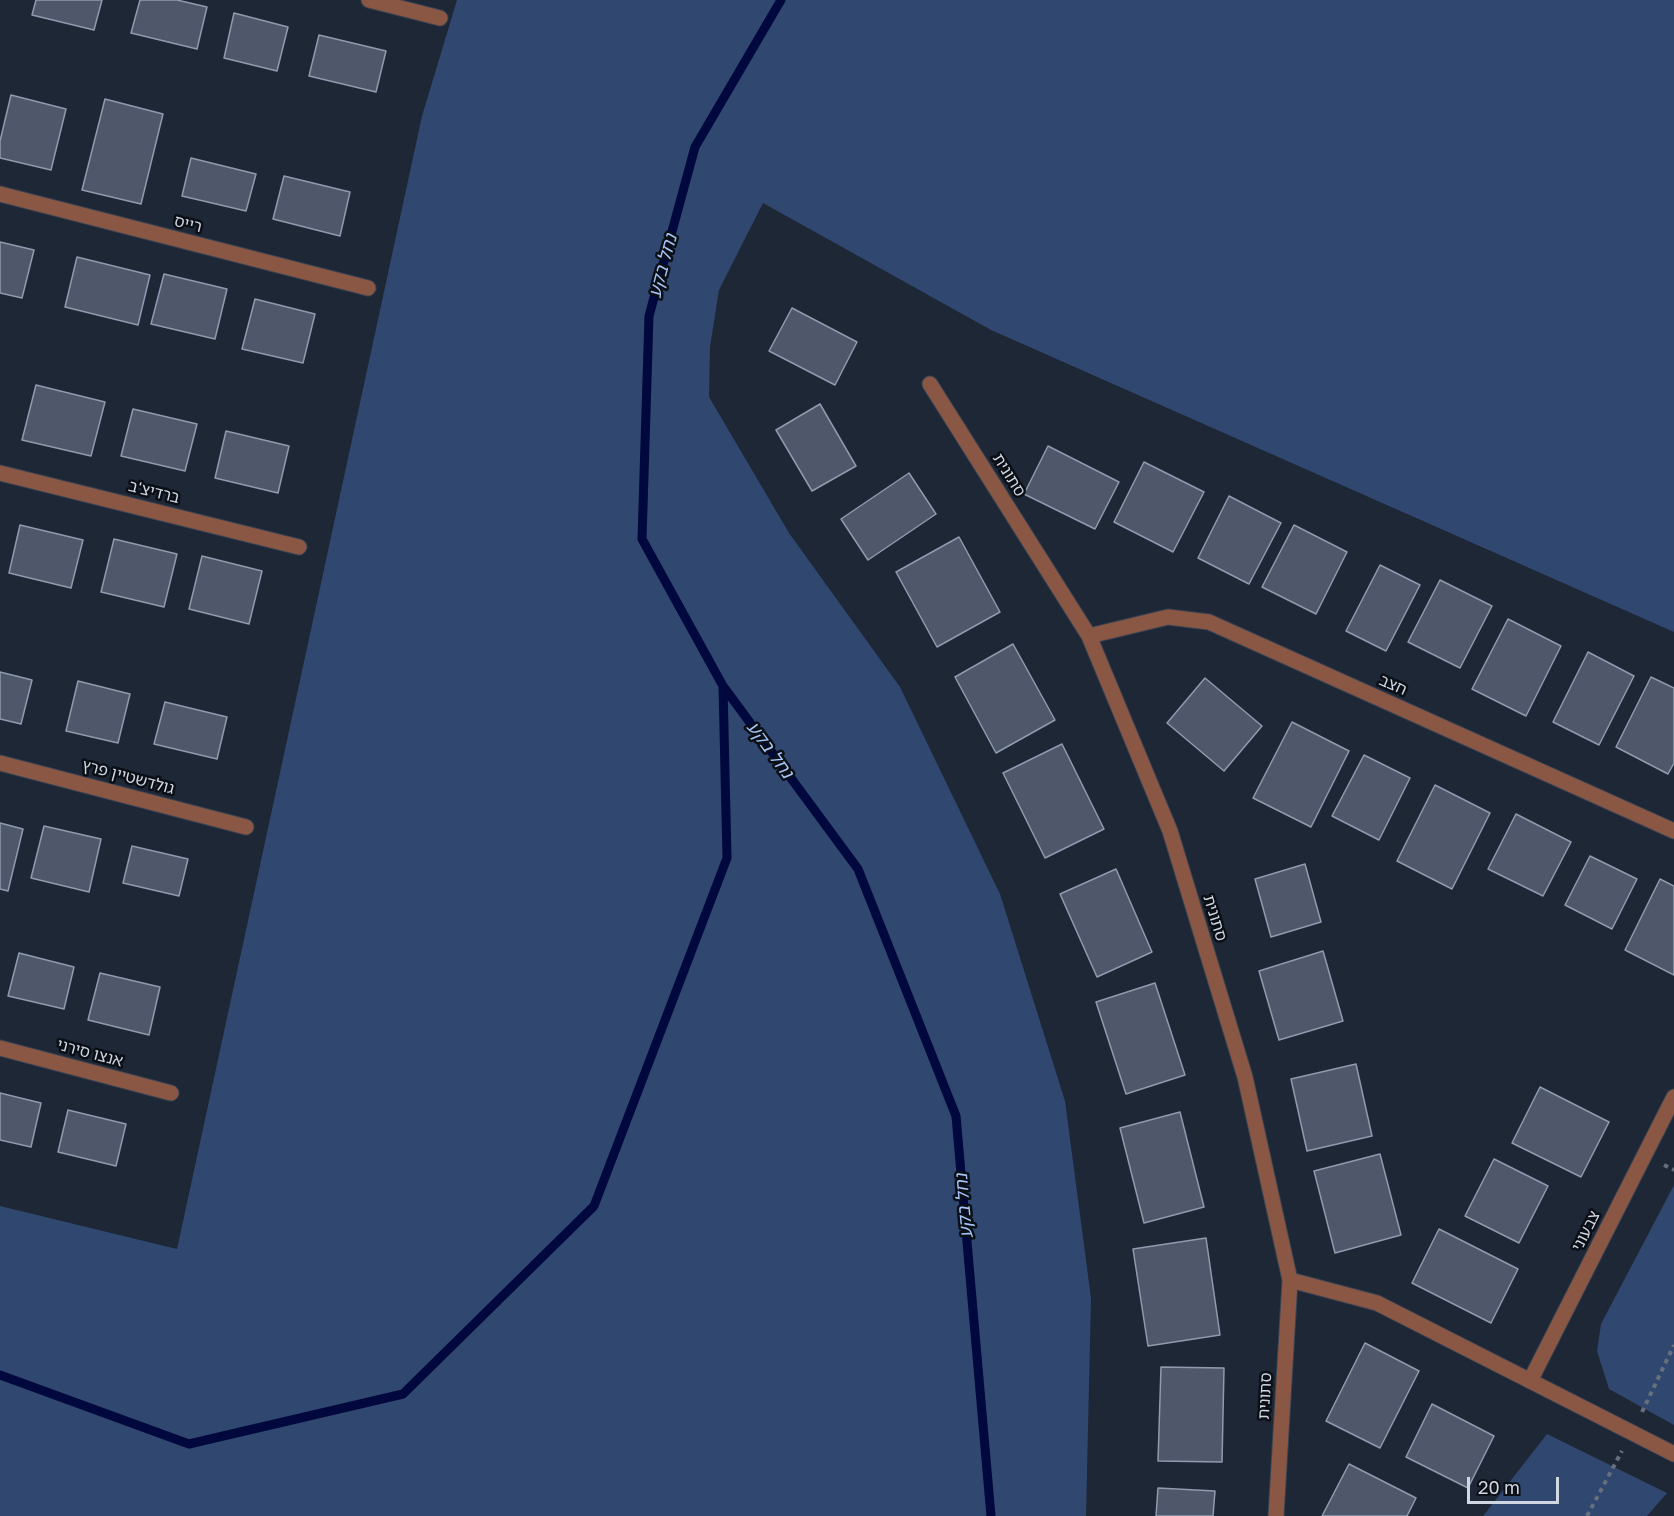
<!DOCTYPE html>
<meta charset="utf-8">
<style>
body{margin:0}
#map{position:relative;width:1674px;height:1516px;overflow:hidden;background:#1d2736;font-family:"Golos Text",sans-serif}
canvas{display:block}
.scale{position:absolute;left:1467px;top:1477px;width:92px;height:27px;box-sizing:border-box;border:3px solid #d1d7e2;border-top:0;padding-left:8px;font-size:18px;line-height:21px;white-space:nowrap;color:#d1d7e2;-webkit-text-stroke:4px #0b0f16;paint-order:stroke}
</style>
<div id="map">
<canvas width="1674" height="1516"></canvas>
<div class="scale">20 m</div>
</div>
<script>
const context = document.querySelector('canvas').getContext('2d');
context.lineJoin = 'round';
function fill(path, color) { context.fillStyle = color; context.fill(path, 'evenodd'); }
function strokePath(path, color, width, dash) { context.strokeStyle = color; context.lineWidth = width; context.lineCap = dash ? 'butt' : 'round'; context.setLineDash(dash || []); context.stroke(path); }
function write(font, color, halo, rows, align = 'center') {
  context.font = font + ' "Golos Text","Noto Sans Hebrew",sans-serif'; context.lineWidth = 5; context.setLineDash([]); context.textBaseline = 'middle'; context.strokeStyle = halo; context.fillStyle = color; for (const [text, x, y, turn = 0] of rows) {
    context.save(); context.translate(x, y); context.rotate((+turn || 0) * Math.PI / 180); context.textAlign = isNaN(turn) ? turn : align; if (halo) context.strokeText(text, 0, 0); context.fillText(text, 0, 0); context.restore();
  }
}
const green = new Path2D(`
 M457 0H1674V632L991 330 763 203 719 290 710 347 709 397 789 533 900 687 1000 894 1065 1101 1091 1298 1086 1516H0V1206L177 1249 422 116Z
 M1674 1185V1425L1609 1389 1597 1351 1601 1324Z
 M1547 1434 1667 1493 1647 1516H1483Z`);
const stream = new Path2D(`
 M781 0 695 147 649 316 642 539 723 686 858 869 956 1116 991 1516
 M0 1375 189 1444 403 1394 594 1206 727 858 723 686`);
const building = new Path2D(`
 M36 0H102L94 30 32 15Z
 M140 0H177L207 7 197 49 131 33Z
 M234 13 288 27 277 71 224 58Z
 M319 35 386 51 376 92 309 76Z
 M11 95 66 109 51 170 0 158V141Z
 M105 99 163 114 141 204 82 190Z
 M191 158 256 174 246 211 182 196Z
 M284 176 350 192 340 236 273 219Z
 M0 242 34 250 22 298 0 293Z
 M77 257 150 275 138 325 65 307Z
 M164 274 227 289 215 339 151 324Z
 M255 299 315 314 303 363 242 349Z
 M792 308 857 342 835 385 769 351Z
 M36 385 105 402 91 456 22 440Z
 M820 404 856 466 812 491 776 430Z
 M133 409 197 424 185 471 121 456Z
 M226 431 289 446 278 493 215 478Z
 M1048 446 1119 482 1095 529 1024 494Z
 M1144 462 1204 492 1173 552 1114 522Z
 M909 473 936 514 868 560 841 519Z
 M1229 496 1281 523 1249 584 1198 558Z
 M20 525 83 540 71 588 9 573Z
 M1294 525 1347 552 1316 614 1262 587Z
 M959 537 1000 612 937 647 896 572Z
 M114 539 177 554 164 607 101 592Z
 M202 556 262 571 249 624 189 609Z
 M1380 565 1420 585 1386 651 1346 631Z
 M1440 580 1492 606 1460 668 1408 642Z
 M1508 619 1561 646 1526 716 1472 689Z
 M1013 644 1055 720 996 753 955 677Z
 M1588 652 1634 676 1599 745 1553 722Z
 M0 672 32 680 21 724 0 719Z
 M1651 677 1674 688V763L1668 774 1616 747Z
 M1205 678 1262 726 1224 771 1167 723Z
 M78 681 130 694 118 743 66 731Z
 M165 702 227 717 217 759 154 744Z
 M1292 722 1349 751 1311 827 1253 798Z
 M1062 744 1104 829 1045 858 1003 773Z
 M1364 755 1410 778 1379 840 1332 816Z
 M1435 785 1490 813 1452 889 1397 861Z
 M1516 814 1571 842 1543 896 1488 869Z
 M0 823 23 829 8 891 0 889Z
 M44 826 101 839 89 892 31 878Z
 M132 846 188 859 179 896 123 883Z
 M1590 856 1637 879 1612 929 1565 905Z
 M1305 864 1321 922 1271 937 1255 879Z
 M1116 869 1152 952 1097 977 1060 894Z
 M1660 879 1674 886V975L1625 950Z
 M1323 951 1343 1021 1279 1040 1259 971Z
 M19 953 74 967 64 1009 8 996Z
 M100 973 160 987 149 1035 88 1020Z
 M1155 983 1185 1075 1126 1094 1096 1002Z
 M1356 1064 1372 1136 1307 1151 1291 1079Z
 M1540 1087 1609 1122 1581 1177 1512 1143Z
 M0 1093 41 1103 31 1147 0 1140Z
 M68 1110 126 1124 116 1166 58 1152Z
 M1180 1112 1204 1207 1144 1223 1120 1128Z
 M1380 1154 1401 1235 1335 1253 1314 1171Z
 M1494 1159 1548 1186 1519 1243 1465 1216Z
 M1439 1229 1518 1269 1491 1323 1412 1283Z
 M1206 1238 1220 1335 1148 1346 1133 1249Z
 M1365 1343 1419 1371 1380 1448 1326 1421Z
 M1161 1367 1224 1368 1222 1462 1158 1461Z
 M1432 1404 1494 1436 1468 1488 1406 1457Z
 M1349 1464 1416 1498 1407 1516H1322Z
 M1158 1488 1215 1491 1213 1516H1156Z`);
const path = new Path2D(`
 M1664 1165 1674 1170
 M1642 1412 1674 1345
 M1587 1516 1622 1451`);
const minor = new Path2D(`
 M369 0 440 18
 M0 194 368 288
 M930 384 1089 636 1170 831 1245 1077 1290 1280 1276 1516
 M0 473 299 547
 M1089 636 1168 617 1209 622 1674 831
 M0 763 246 827
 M0 1048 171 1093
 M1290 1280 1377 1303 1674 1454
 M1530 1381 1674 1097`);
const streetNames = [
 ["רייס",188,224,14],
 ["סתונית",1009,475,58],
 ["ברדיצ'ב",154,492,14],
 ["חצב",1393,685,24],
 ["גולדשטיין פרץ",128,777,15],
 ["סתונית",1215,918,73],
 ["אנצו סירני",90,1053,15],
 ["צבעוני",1586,1231,-63],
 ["סתונית",1265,1396,-87]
];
const waterNames = [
 ["נחל בקע",663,266,-75],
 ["נחל בקע",770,750,54],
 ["נחל בקע",964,1206,-95]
];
fill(green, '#30476f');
strokePath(stream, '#00083d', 9);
fill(building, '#4e586a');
strokePath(building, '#8f9bae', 1.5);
strokePath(minor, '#3a4352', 17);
strokePath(path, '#676f7d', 4, [4.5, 4.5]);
strokePath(minor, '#8a5745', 15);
write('16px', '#d1d7e2', '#0b0f16', streetNames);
write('italic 18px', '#a7c5f8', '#0b0f16', waterNames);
</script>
